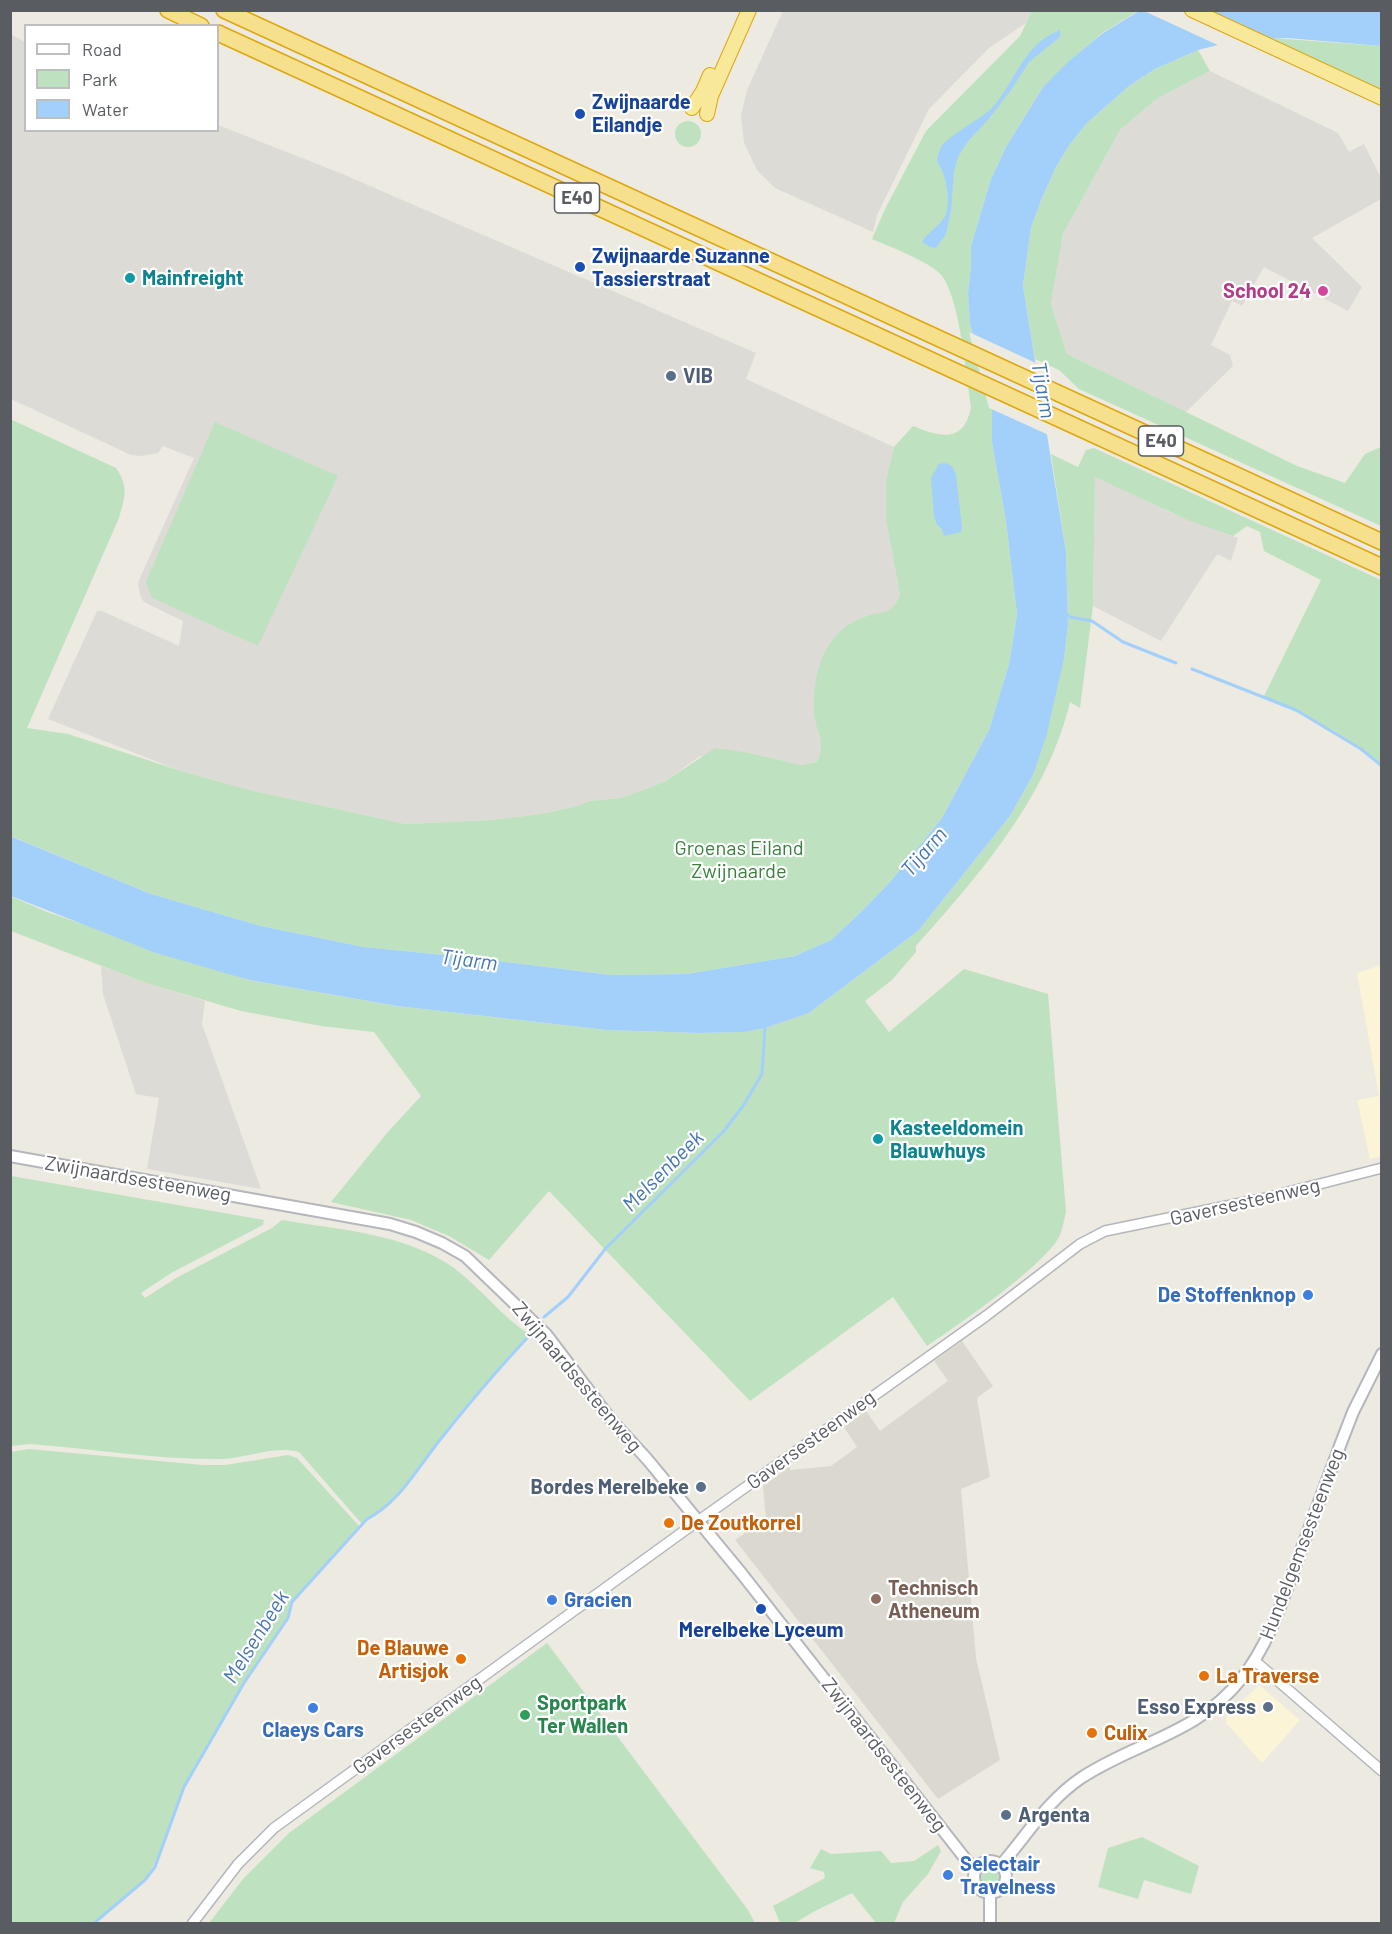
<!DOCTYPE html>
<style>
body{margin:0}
#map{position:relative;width:1392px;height:1934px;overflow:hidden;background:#eceae1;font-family:Barlow,sans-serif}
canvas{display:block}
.frame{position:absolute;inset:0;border:12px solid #595c61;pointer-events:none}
.legend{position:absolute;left:24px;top:24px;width:195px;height:108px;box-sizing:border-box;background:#fff;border:2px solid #bdbec0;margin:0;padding:8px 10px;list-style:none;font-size:18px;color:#595c61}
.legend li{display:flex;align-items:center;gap:12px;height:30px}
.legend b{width:30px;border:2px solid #bdbec0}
</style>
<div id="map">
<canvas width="1392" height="1934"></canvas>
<div class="frame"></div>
<ul class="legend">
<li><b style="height:8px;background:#fff"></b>Road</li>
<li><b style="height:16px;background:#bee2c0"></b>Park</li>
<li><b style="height:16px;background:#a3d0fa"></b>Water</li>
</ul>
</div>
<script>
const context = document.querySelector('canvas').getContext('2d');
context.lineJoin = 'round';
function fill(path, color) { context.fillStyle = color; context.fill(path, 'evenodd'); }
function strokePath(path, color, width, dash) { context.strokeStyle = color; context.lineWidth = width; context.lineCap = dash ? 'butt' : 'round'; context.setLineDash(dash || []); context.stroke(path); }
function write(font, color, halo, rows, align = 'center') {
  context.font = font + ' Barlow,sans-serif'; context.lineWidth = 4.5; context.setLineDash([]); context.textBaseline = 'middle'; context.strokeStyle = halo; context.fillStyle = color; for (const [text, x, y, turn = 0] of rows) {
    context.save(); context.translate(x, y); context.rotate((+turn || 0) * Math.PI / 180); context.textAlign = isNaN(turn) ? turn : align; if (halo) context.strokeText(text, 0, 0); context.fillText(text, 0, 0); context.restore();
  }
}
const commercial = new Path2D(`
 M1381 965V1156L1370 1159 1357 1100 1379 1096 1357 973Z
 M1259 1685 1300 1720 1262 1763 1226 1723V1717Z`);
const industrial = new Path2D(`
 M783 11V10L1032 11 1026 23 989 48 929 109 877 215 873 232 775 188 757 170 744 143 741 116 747 90Z
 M10 34 25 42 26 130H218V125L340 173 756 353 746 379 894 447 886 480V520L900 595 896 607 888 612 865 616 814 714 823 750 817 762 801 765 750 753 700 756 664 782 621 798 589 801 578 806 541 814 492 820 406 824 254 791 181 771 48 719 97 611H102L179 646 183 621 144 602 141 598 138 586 139 580 194 458 163 446 158 453 142 456 131 455 11 399Z
 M1210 71 1338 133 1349 152 1364 144 1381 178V199L1312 238 1362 287 1348 311 1264 267 1242 306 1232 301 1211 345 1230 355 1233 366 1186 412 1067 354 1051 304 1063 234 1120 130 1158 98Z
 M1095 476 1172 513 1238 538 1231 561 1217 554 1161 641 1093 606Z
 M101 966 146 983 205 1001 202 1024 261 1189 147 1169 159 1098 136 1094 103 994Z`);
const education = new Path2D(`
 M962 1341 993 1386 977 1398 990 1477 961 1489 976 1658 1000 1760 938 1799 735 1540 766 1519 763 1486 789 1467 791 1470 831 1466 857 1447 844 1427 866 1411 880 1431 948 1381 934 1361Z`);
const green = new Path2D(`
 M1134 10 1136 12 1102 33 1043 87 1006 147 991 179 971 246V267L968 293 970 324 992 405V442L1006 520 1017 614 1009 664 989 730 942 818 890 882 862 911 831 940 795 956 687 974 611 975 474 958 364 947 261 926 151 894 11 836 10 419 116 468C129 487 125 497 119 518L27 728 68 734 181 771 254 791 406 824 492 820 541 814 578 806 589 801 621 798 664 782 715 748 750 753 801 765 817 762C827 741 816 734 814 713 813 692 816 668 826 650 835 634 847 623 864 617 882 609 891 618 900 595L886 520V480L894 447 913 426C940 437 964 444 971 407 966 375 960 300 942 276 933 263 888 246 872 239L885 209 926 131 1020 36 1032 11Z
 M1272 38 1381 46V92L1323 65Z
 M1198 50 1210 71 1158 98 1120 130 1063 234 1051 304 1067 354 1297 466 1345 483 1365 454 1381 447V526L1079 389 1059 370 1035 359 1023 286 1031 228 1042 198 1056 167 1070 144 1087 123 1129 86 1155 69Z
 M675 134a13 13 0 1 1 26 0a13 13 0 1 1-26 0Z
 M215 422 338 476 258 646 152 598 146 582Z
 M1094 448 1381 580V766C1346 737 1306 714 1263 698L1321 580 1264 551 1260 532 1247 526 1233 536 1190 521 1095 477 1093 606 1080 708 1070 702C1047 798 980 874 916 946V952L892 980 865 1001 889 1032 964 969 1048 994 1066 1212C1064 1219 1063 1228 1060 1235 1046 1265 958 1325 927 1346L893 1297 750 1401 549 1191 489 1260 449 1236 411 1220 331 1202 387 1133 421 1096 374 1032 321 1026 241 1011 146 983 11 931 10 896 47 912 248 980 397 1006 607 1030 699 1033 745 1032 765 1028 809 1013 918 931 1010 816 1033 775 1064 659 1068 625 1066 552 1051 454 1078 467 1086 450Z
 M11 1176 264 1220 263 1225 171 1273 141 1293 145 1298 176 1278 272 1228 282 1220C339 1230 405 1233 454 1268 481 1288 502 1317 530 1335L475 1397 411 1478 382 1511 367 1519 362 1524 299 1452C274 1445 248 1458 222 1459 159 1460 93 1449 30 1444L11 1446Z
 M29 1449 203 1465H225L288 1455 297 1458 360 1527 292 1602 288 1618 244 1683 184 1787 161 1853 145 1880 93 1923H11L10 1452Z
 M547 1643 748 1910 755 1923H209L243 1879 289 1833Z
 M1142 1837 1199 1866 1191 1894 1144 1880 1138 1899 1098 1887 1108 1848Z
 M938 1845 941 1851 928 1874 903 1902 894 1923H876L852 1893 813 1912 795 1923H780L773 1906 825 1878 824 1872 810 1868 821 1849 831 1854 881 1851 891 1863 914 1861Z
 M981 1877a9 9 0 1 1 18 0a9 9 0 1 1-18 0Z`);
const water = new Path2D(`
 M1139 11H1381V46L1287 38 1259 39 1218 45 1198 50 1155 69 1129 86 1087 123 1070 144 1056 167 1042 198 1031 228 1023 286 1066 552 1068 625 1064 659 1046 737 1033 775 1010 816 918 931 809 1013 765 1028 745 1032 699 1033 607 1030 397 1006 249 980 156 953 11 896 10 836 151 894 261 926 364 947 474 958 611 975 687 974 795 956 831 940 862 911 890 882 942 818 989 730 1009 664 1017 614 1006 521 992 442V405L970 324 968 293 971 267V246L991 179 1006 147 1043 87 1068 62 1103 33Z
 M1060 30V37L1029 62 1011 90 988 120 968 141 958 157 954 172 951 211 946 234 936 248 930 247 922 242C928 231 941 226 946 214 950 201 947 185 943 173 942 169 938 164 937 160 937 157 940 150 941 147 945 138 982 118 992 108 1017 80 1022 45 1060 30Z
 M945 463 952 466 956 475 962 527 961 532 944 536 942 529 937 525 934 516 931 478 939 464Z`);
const pier = new Path2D(`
 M1144 11H1210L1275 41 1222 47Z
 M969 332 1038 364 1051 436 989 408Z`);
const stream = new Path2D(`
 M1067 614 1070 617 1092 621 1123 642 1176 663
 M1192 669 1296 710 1361 749 1382 766
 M544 1317 568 1297 606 1248 723 1132 743 1106 762 1074 765 1028
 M93 1924 145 1880 155 1867 184 1787 244 1683 288 1618 292 1602 367 1519C397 1504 416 1471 436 1445 466 1407 497 1370 530 1335`);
const tertiary = new Path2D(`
 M1255 1661 1382 1771
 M192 1924 238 1864 274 1828 684 1531 986 1316 1080 1244 1105 1231 1261 1199 1382 1168`);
const secondary = new Path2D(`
 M10 1156 390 1224 416 1232 442 1243 465 1256 546 1334 612 1421 647 1459 742 1574 967 1861 976 1869
 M974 1877a16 16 0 1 1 32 0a16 16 0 1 1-32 0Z
 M1001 1865C1028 1834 1046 1802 1081 1778 1137 1741 1197 1735 1242 1678 1268 1645 1281 1605 1295 1567 1310 1525 1326 1484 1341 1443L1353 1412 1382 1354
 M990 1924V1894`);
const trunk = new Path2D(`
 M1192 10 1382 98
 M692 108 703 91 710 75
 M707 114 711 96 749 10`);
const motorway = new Path2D(`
 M168 10 201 26
 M224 10 1382 542
 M218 33 1382 567`);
const markers = [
 [580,114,6,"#1a4fb4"],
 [580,267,6,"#1a4fb4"],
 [130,278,6,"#0f9aa8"],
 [1323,291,6,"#d1479c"],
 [671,376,6,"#5c6f8a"],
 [878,1139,6,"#0f9aa8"],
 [1308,1295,6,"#3f7fe0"],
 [701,1487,6,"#5c6f8a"],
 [669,1523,6,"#e8710a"],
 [876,1599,6,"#8d6e63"],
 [552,1600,6,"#3f7fe0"],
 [761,1609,6,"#1a4fb4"],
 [461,1659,6,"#e8710a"],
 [1204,1676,6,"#e8710a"],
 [1268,1707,6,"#5c6f8a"],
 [313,1708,6,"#3f7fe0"],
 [525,1715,6,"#2e9e5b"],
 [1092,1733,6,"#e8710a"],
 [1006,1815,6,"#5c6f8a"],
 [948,1875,6,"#3f7fe0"]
];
const shields = [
 [577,198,45],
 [1161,441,45]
];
const shieldNames = [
 ["E40",577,198],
 ["E40",1161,441]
];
const transitNames = [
 ["Zwijnaarde",592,102],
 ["Eilandje",592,125],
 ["Zwijnaarde Suzanne",592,256],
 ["Tassierstraat",592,279],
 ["Merelbeke Lyceum",761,1630,"center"]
];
const cultureNames = [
 ["Mainfreight",142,278],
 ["Kasteeldomein",890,1128],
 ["Blauwhuys",890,1151]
];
const hotelNames = [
 ["School 24",1311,291]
];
const serviceNames = [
 ["VIB",683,376],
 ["Bordes Merelbeke",689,1487,"right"],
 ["Esso Express",1256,1707,"right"],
 ["Argenta",1018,1815]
];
const parkNames = [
 ["Groenas Eiland",739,848],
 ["Zwijnaarde",739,871]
];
const streetNames = [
 ["Zwijnaardsesteenweg",138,1179,10],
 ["Gaversesteenweg",1245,1202,-13],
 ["Zwijnaardsesteenweg",577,1377,50],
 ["Gaversesteenweg",811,1440,-36],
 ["Hundelgemsesteenweg",1302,1544,-69],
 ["Gaversesteenweg",417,1725,-36],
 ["Zwijnaardsesteenweg",884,1755,52]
];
const shopNames = [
 ["De Stoffenknop",1296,1295,"right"],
 ["Gracien",564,1600],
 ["Claeys Cars",313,1730,"center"],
 ["Selectair",960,1864],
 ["Travelness",960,1887]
];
const foodNames = [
 ["De Zoutkorrel",681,1523],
 ["De Blauwe",449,1648,"right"],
 ["Artisjok",449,1671,"right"],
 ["La Traverse",1216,1676],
 ["Culix",1104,1733]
];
const educationNames = [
 ["Technisch",888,1588],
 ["Atheneum",888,1611]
];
const leisureNames = [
 ["Sportpark",537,1703],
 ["Ter Wallen",537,1726]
];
const waterNames = [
 ["Tijarm",1043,390,80],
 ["Tijarm",924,852,-49],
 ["Tijarm",469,960,7],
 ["Melsenbeek",663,1171,-45],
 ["Melsenbeek",256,1637,-58]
];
fill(commercial, '#fbf4d6');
fill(industrial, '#dddbd5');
fill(education, '#dbd9cf');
fill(green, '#bee2c0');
fill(water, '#a3d0fa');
fill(pier, '#eceae1');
strokePath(stream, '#a3d0fa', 3);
strokePath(tertiary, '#b3b6bb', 12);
strokePath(secondary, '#b5b7bd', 14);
strokePath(trunk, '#dfa60d', 16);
strokePath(motorway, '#dfa60d', 18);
strokePath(tertiary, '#fff', 9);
strokePath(secondary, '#fff', 10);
strokePath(trunk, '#f8e89a', 14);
strokePath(motorway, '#f6e08d', 15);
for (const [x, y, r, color] of markers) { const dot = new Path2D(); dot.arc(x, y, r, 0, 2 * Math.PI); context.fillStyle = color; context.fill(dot); strokePath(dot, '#fff', 2); }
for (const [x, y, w] of shields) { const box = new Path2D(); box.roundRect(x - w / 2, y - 15, w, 30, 4.5); context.fillStyle = '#fff'; context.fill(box); strokePath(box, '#595c61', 1.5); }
write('bold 18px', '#595c61', null, shieldNames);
write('bold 20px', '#164399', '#fff', transitNames, 'left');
write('bold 20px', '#0d838f', '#fff', cultureNames, 'left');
write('bold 20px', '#b23c85', '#fff', hotelNames, 'right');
write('bold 20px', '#4e5e75', '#fff', serviceNames, 'left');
write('20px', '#39803f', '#fff', parkNames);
write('20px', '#595c61', '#fff', streetNames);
write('bold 20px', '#366cbe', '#fff', shopNames, 'left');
write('bold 20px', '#c56008', '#fff', foodNames, 'left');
write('bold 20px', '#785e54', '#fff', educationNames, 'left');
write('bold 20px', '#27864d', '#fff', leisureNames, 'left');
write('italic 21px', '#4576b2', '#fff', waterNames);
</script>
